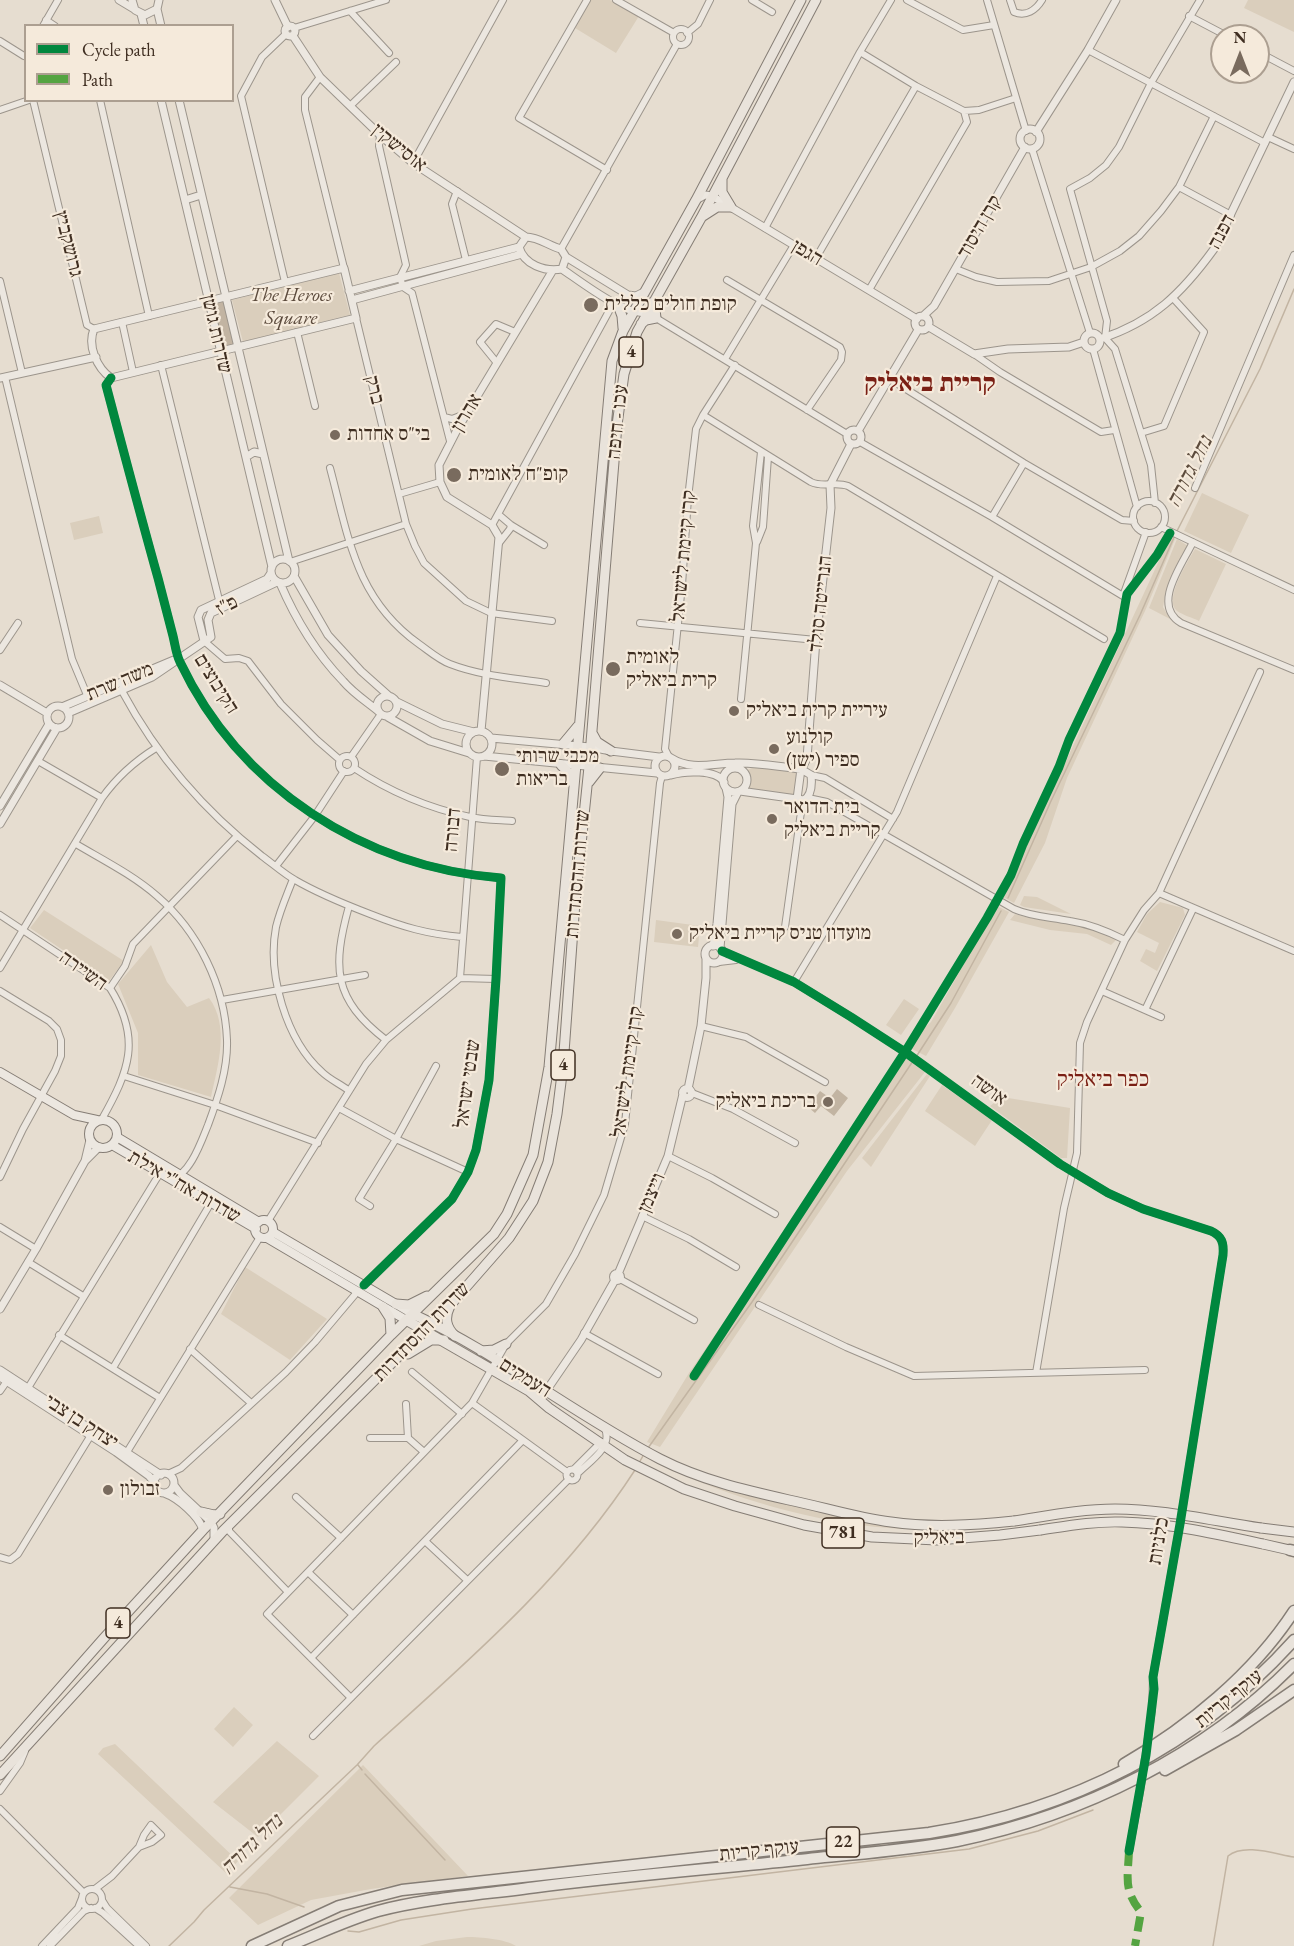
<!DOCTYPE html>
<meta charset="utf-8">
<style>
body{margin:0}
#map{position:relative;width:1294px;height:1946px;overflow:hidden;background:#e6ddd0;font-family:"EB Garamond",serif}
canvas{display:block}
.legend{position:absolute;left:24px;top:24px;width:210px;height:78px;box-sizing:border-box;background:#f5eadb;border:2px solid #ac9f91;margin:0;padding:8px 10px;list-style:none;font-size:18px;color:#3f2e21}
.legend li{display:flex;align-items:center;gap:12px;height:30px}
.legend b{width:30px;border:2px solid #ac9f91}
.north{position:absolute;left:1210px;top:24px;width:60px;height:60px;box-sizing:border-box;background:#f5eadb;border:2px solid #ac9f91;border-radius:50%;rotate:0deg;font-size:16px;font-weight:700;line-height:24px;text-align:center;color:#3f2e21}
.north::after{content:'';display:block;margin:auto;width:21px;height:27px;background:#796b5e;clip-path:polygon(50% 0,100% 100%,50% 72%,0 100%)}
</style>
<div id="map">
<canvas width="1294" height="1946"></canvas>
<ul class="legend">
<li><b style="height:8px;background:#00873e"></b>Cycle path</li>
<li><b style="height:8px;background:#54a441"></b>Path</li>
</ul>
<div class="north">N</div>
</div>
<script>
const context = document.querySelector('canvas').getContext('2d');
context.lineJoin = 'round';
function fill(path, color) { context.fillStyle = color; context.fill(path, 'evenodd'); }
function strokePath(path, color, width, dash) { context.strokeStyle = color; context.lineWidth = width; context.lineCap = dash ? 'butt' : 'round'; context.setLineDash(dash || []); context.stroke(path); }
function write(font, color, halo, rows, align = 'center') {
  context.font = font + ' "EB Garamond","Frank Ruhl Libre",serif'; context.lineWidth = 4.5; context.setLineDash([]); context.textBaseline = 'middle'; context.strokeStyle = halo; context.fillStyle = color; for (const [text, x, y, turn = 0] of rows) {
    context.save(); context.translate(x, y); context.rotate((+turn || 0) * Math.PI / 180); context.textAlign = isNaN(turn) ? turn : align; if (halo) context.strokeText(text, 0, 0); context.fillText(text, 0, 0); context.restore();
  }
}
const green = new Path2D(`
 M591 0H610L639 16 616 53 575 28Z
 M1248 0H1294V32L1244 8Z
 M339 273 350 315 243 342 232 300Z
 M1202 493 1249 515 1231 553 1184 531Z
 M99 516 103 533 74 540 70 523Z
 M1170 537 1175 539 1145 611 1067 778 1045 843 1014 903 1003 897Z
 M1177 539 1188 546 1166 590 1163 607 1170 619 1149 608Z
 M1195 549 1226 564 1199 621C1193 618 1183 615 1177 611 1163 600 1188 561 1195 549Z
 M755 767 799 771 796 796 747 790V770Z
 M1024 896 1037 897 1071 914 1024 907 1020 905Z
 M1160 902 1183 908 1185 915 1157 971 1140 961 1146 949 1155 953 1159 943 1137 932 1147 914Z
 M997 906 1009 912 955 1008 926 1056 910 1048 920 1032 931 1022Z
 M44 910 124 961 109 981 30 928Z
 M1015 914C1049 925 1085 920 1116 940L1111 945 1087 934 1050 930 1010 920Z
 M656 920 700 926 698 947 654 942Z
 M151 945 167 982 187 1007 209 998C230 1026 218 1065 211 1097L138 1075V1033L118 984Z
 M904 999 919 1009 901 1035 886 1025Z
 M904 1057 925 1072 847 1171 660 1447 647 1442 689 1373Z
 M927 1074 930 1076 871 1167 862 1158Z
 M942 1085 992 1120 975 1146 925 1111Z
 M1002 1097 1070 1108 1067 1158H1061L990 1106Z
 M245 1267 327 1319 290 1360 221 1314Z
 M692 1479 741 1492 921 1529C847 1530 761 1507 692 1479Z
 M234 1707 253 1725 233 1747 214 1729Z
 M277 1741 319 1776 258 1837 213 1802Z
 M115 1744 238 1861 227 1874 98 1754 103 1748Z
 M363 1765 468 1876 371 1889 311 1900 258 1925 229 1898Z
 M467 1937C481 1937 505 1939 516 1946H419L436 1941Z`);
const water = new Path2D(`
 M225 299 236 346 221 350 210 303Z
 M837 1089 848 1098 834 1116 821 1106 815 1113 808 1107 820 1091 830 1098Z`);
const stream = new Path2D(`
 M1177 531 1260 369 1294 289
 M1008 898 1051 801 1140 615 1175 535
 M916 1057 951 1003 1001 911
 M648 1448 752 1302 913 1061
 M639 1463 644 1454
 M358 1765 362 1770
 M365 1774 445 1860
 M230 1887 267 1894 304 1907
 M348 1931 359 1932 401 1920 472 1909 969 1849 1038 1831 1093 1810
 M169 1946 194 1922 204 1910 357 1765 374 1746C468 1661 566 1577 635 1470
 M1213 1946 1228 1856C1244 1843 1275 1854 1294 1857`);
const minor = new Path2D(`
 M587 0 519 118 607 170
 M616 0 674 33
 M752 0 772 12
 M907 0 963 30 994 25
 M987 0 1026 131
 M1010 0 1014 12C1026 17 1036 10 1042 0
 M350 11 389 53
 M1189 16 1227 36
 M46 20 55 26
 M43 26 58 0
 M294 28 386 0
 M673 37a8 8 0 1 1 16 0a8 8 0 1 1-16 0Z
 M687 33 698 24 710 0
 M0 41 24 56
 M1088 50 1265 143
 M860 52 916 86 964 111 979 110 1016 98
 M1258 52 1294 71
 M320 77 305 97V110L344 268
 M33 100 87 325 94 329
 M100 100 149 316
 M350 106 396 62
 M0 110 29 100
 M380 135 379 146 406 265 400 277 403 287 412 293 450 441
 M1268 137 1294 149
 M1032 149 1090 333
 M413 163 503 0
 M1179 187 1231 215
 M457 191 452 204 466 260
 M765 228 860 52 891 0
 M561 249 677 44
 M816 258 916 86
 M956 269 976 277 997 282 1049 281 1091 267 1120 251 1139 236 1161 211 1179 187 1214 116
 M727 280 840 347 842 352 841 360 807 410
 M0 281 22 373
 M285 282 241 96 262 57 286 34
 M869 290 967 122 964 111
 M356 318 406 524 415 546 424 563 466 601 491 613 552 621
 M656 318 847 434
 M122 322 133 372
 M297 332 315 406
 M1093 349 1137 507
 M974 354 1000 372 1101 432 1114 430
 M725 359 794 245
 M497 363 480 342 496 324 515 332
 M161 365 220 604
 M5 377 72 659 87 695
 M111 378 106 385C123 449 140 514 158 578 163 597 168 617 173 636 175 644 176 654 180 662 240 788 363 867 501 878L496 979 489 1080 476 1150 468 1172 452 1199 364 1285
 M890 379 1024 463 1122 520 1134 521
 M703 415 811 482C823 488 836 481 848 486L1104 639
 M444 417 452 419 465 414
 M1141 433 1164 426 1204 332 1173 298
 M860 442 992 517 1123 596 1146 532
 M330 468C349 539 356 599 419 644 429 651 439 660 450 664 481 676 514 678 546 683
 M1195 488 1294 255
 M399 494 440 482
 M1133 517a16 16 0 1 1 32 0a16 16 0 1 1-32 0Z
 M1155 503 1151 465 1115 349 1105 338 1107 321 1070 189 1090 178 1106 165 1119 147 1151 83 1200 0
 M498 514 511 525 544 545
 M992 517 1024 463
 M492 525 614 302
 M1161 527 1294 590
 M757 542 763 527 768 457
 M1193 542C1182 565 1151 605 1181 623L1294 670
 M499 543 510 529 511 525
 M290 562 406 524
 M640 623 816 640
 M204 641 225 659 239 658 248 661 281 704 317 740 340 760
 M0 650 18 623
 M123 685 122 691C157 756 204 811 262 856 273 864 284 874 295 880 319 894 344 904 370 914 403 927 427 934 462 937
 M741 699 756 543 753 526 761 452
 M339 764a8 8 0 1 1 16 0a8 8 0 1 1-16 0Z
 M351 757 381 714
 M669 757 665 749 682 585 688 498 696 429 703 415 735 365
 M38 761 102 798
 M354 768C390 792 428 808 470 817 484 820 499 820 512 821
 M811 775 825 778 893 819
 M808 798 827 802 1014 909C1032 917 1051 917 1070 921 1090 924 1107 931 1125 940
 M76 844C103 860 133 875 157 896 198 931 225 986 227 1040 228 1069 218 1098 208 1125 201 1142 190 1175 171 1179
 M276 866 314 817 344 771
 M293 879C287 895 280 910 276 927 267 974 286 1040 322 1072 329 1079 340 1084 348 1090
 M1159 893 1294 951
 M349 906C332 968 333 999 386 1040
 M0 915 110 988C142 1039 129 1071 102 1119
 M785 927 801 812 807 800
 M722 951 794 982 851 1017 905 1052 1060 1164 1108 1193 1143 1209 1211 1231C1222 1236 1224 1243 1223 1255L1180 1524 1153 1677 1152 1710
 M719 962 736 960
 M0 968 102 798C117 777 135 761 156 748
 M460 978 477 757
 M794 982 897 812 997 576
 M110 988 125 966 133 944 237 836
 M0 991 49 1021 57 1029 61 1040V1056L55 1071 23 1129 0 1177
 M1102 991 1161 1017
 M222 1000 365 975
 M1145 1010 1193 909
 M701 1026 746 1037 825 1082
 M124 1076 215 1105 318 1143
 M692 1093 733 1109 795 1143
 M339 1108 396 1139 468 1172
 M668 1156 712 1178 775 1214
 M370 1206 359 1199 396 1139 436 1066
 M642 1216 689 1239 736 1267
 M268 1221 366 1064 386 1040 460 978 496 979
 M0 1227 36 1249
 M28 1262 83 1296
 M620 1279 694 1320
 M759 1305 846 1347 914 1376 1145 1370
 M584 1333 658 1374
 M59 1335 160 1398
 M190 1349 251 1403
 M113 1368 212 1201
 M412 1372 462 1414
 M1036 1373 1064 1208 1077 1153 1080 1043 1087 1022 1125 940 1144 910 1159 893 1260 672
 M28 1388 160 1173
 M0 1391 7 1381
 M472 1403 567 1472
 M370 1438H408L406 1404
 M408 1438 424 1452
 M123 1453 127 1452 260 1237
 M574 1469 601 1442
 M566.5 1475a5.5 5.5 0 1 1 11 0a5.5 5.5 0 1 1-11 0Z
 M578 1473C589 1462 613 1447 605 1429
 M168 1474 181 1468 286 1372 315 1342 358 1291
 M296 1497 341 1538
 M229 1524V1531L288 1592
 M425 1541 467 1580
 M0 1557 10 1560 18 1554 91 1435 90 1432
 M308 1572 353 1615
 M311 1658 523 1440
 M351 1698 267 1614 472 1403 506 1344 546 1304 575 1254 604 1195 625 1124 660 783 662 776
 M313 1736 569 1479
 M0 1791 20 1763 25 1751
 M0 1809 84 1893
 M151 1825 161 1835 152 1842 139 1847 144 1835Z
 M95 1889 112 1876 139 1847
 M82 1899a10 10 0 1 1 20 0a10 10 0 1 1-20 0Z
 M102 1900 107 1908 146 1946
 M95 1908 103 1913 139 1946
 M42 1946 78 1908 82 1898
 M50 1946 84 1911 91 1908`);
const tertiary = new Path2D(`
 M119 0 134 9
 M132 0 135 10 145 15 157 9 159 0
 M275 0 288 27
 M157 9 161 26
 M141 14 144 26
 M285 31a5 5 0 1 1 10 0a5 5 0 1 1-10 0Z
 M293 36 320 77 380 135 413 163 526 237
 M161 100 272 567
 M179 100 289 561
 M1020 139a10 10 0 1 1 20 0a10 10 0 1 1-20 0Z
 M1036 132 1088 50 1116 0
 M185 200 201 195
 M696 200 705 195 712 196 917 319
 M526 237C539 237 549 246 561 249L566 257 562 269C545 272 524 265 519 247Z
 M566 257 628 295 636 296 644 292
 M344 268 356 318 111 378C97 368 87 346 94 329Z
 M562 269C580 281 627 318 648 312
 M349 291 519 247
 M352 300 522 254
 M915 323a7 7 0 1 1 14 0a7 7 0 1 1-14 0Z
 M923 316 934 306 1025 147
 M929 327 974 354 1008 349 1069 347 1084 342
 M1084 341a8 8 0 1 1 16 0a8 8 0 1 1-16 0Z
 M1100 339C1153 322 1182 293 1214 249L1294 82
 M0 378 96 357
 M847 437a7 7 0 1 1 14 0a7 7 0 1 1-14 0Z
 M858 431 918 330
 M246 457 254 452 263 454
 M271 571a12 12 0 1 1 24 0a12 12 0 1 1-24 0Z
 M294 576 328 635 361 671 389 696
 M280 583C295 618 317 654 343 681 353 693 367 702 378 711
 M204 641 198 617 201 610 267 579 271 573
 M0 685 47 713
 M377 706a10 10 0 1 1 20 0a10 10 0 1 1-20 0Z
 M397 702 442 724 474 732
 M47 717a11 11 0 1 1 22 0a11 11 0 1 1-22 0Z
 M62 707 174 660
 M68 713 152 677 211 637 208 620 211 613 277 582
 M386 716 430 741 469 753
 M466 744a13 13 0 1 1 26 0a13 13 0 1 1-26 0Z
 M481 731 499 537 492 525 447 497 440 482 439 465 458 428 553 270
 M491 738 590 747 611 751 659 757
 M655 766a10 10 0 1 1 20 0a10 10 0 1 1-20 0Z
 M484 756 657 773
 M671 758C691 771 714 763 735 763 757 762 780 767 801 769
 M723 780a12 12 0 1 1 24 0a12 12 0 1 1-24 0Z
 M801 769 811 775C812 784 812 795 804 800L797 799Z
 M802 769 807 758 816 640 831 508 830 485 851 444
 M671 775C684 771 716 769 724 782
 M740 791 797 799
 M0 806 49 724
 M0 824 57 728
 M705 954a9 9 0 1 1 18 0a9 9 0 1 1-18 0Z
 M713 946 717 924 728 797 726 788
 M720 948 732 804 738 792
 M682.5 1093a4.5 4.5 0 1 1 9 0a4.5 4.5 0 1 1-9 0Z
 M688 1089 701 1026 706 978V959
 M85 1161 99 1147
 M613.5 1277a3.5 3.5 0 1 1 7 0a3.5 3.5 0 1 1-7 0Z
 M618 1274 668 1156 683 1094
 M0 1309 36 1249 85 1161 90 1140
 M0 1370 161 1475
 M0 1377 116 1452 149 1476 155 1483
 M540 1400 581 1340 615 1280
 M154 1483a10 10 0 1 1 20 0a10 10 0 1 1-20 0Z
 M174 1485 180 1493 211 1522 214 1528V1540
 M164 1493C178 1498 199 1516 203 1530`);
const secondary = new Path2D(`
 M0 1072 74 1115 97 1120
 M89 1134a14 14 0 1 1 28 0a14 14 0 1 1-28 0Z
 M117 1137 259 1222
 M112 1145 256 1229
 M255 1229a9 9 0 1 1 18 0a9 9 0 1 1-18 0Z
 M273 1232 413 1314
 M267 1238 406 1320`);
const primary = new Path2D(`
 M413 1314C499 1354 575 1415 660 1459 701 1480 745 1490 789 1500 823 1507 857 1518 891 1522 932 1528 973 1525 1014 1521
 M406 1320 529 1391 549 1408 625 1460 684 1489 735 1506 804 1525 872 1537 937 1540 1000 1535 1040 1530
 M481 1351 494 1350 506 1344
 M1261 1528 1294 1532
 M1263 1544 1294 1551`);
const trunk = new Path2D(`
 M722 179V192L731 207
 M703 216 717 207H731
 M618 305 622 316 623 328
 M641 324 646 320 656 318 654 301
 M592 733 597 742 611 751
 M563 744 578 726
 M561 765 568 772 572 782
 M589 782 600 768
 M396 1304 409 1305 427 1296
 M450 1306C444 1318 446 1327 455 1336
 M383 1307 390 1318 391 1335
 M408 1354 431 1340H444
 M201 1512 214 1515 220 1514
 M0 1756 104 1638 203 1530 391 1335 494 1234 507 1214 533 1155 549 1067 612 361 623 331 696 200 801 0
 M0 1775 223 1531 453 1302 509 1238 533 1201 548 1162 557 1114 563 1066 575 902 589 767 617 425 624 374 637 332 701 218 816 0`);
const motorway = new Path2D(`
 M1290 1550 1294 1551
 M1124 1764C1188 1727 1253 1674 1294 1611
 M1165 1770 1236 1730 1294 1690
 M252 1946 339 1906 402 1890 929 1833C1069 1811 1199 1746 1294 1640
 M288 1946C318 1934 347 1920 378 1911 426 1898 487 1894 537 1887 623 1876 711 1869 798 1860 851 1854 905 1851 957 1841 1083 1815 1203 1756 1294 1664`);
const minorBridge = new Path2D(`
 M1129 1851 1140 1792 1152 1710`);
const primaryBridge = new Path2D(`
 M1014 1521C1047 1516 1081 1509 1115 1509 1163 1509 1213 1521 1261 1528
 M1040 1530C1067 1526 1094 1521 1122 1522 1169 1523 1217 1534 1263 1544`);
const quiet = new Path2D(`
 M1129 1851C1128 1877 1123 1890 1141 1912L1135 1946`);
const cycleway = new Path2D(`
 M111 378 106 385C123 449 140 514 158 578 163 597 168 617 173 636 175 644 176 654 180 662 240 788 363 867 501 878L496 979 489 1080 476 1150 468 1172 452 1199 364 1285
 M722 951 794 982 851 1017 905 1052 1060 1164 1108 1193 1143 1209 1211 1231C1222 1236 1224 1243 1223 1255L1180 1524 1153 1677 1154 1689 1146 1755 1129 1851
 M694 1376 905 1052 987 918 1011 875 1023 844 1059 767 1069 740 1120 633 1127 594 1157 555 1170 533`);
const markers = [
 [591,305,8,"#796b5e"],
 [335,435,6,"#796b5e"],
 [454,475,8,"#796b5e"],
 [613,669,8,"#796b5e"],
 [734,711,6,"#796b5e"],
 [774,749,6,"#796b5e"],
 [502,769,8,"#796b5e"],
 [772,819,6,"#796b5e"],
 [677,934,6,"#796b5e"],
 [828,1102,6,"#796b5e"],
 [108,1490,6,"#796b5e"]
];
const shields = [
 [631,352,24],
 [563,1065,24],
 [843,1533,42],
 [118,1623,24],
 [843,1842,33]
];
const shieldNames = [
 ["4",631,352],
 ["4",563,1065],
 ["781",843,1533],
 ["4",118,1623],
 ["22",843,1842]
];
const streetNames = [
 ["אוסישקין",399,148,39],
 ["קרן היסוד",980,227,-60],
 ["דפנה",1222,232,-62],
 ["גרושקביץ",68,244,76],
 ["הגפן",807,253,31],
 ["שדרות גושן",216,334,77],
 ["ברק",374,390,76],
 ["אהרון",467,413,-59],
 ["עכו - חיפה",618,422,-84],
 ["קרן קיימת לישראל",684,556,-85],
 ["הנרייטה סולד",821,604,-84],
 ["פ\"ז",227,606,-28],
 ["משה שרת",120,682,-23],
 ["הקיבוצים",216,684,58],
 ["דבורה",453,830,-85],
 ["שדרות ההסתדרות",578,874,-85],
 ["השיירה",83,971,35],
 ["קרן קיימת לישראל",628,1072,-82],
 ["שבטי ישראל",468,1084,-82],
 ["אושה",989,1090,36],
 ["שדרות אח\"י אילת",184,1187,30],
 ["וייצמן",652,1193,-67],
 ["שדרות ההסתדרות",422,1332,-46],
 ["העמקים",525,1378,32],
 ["יצחק בן צבי",81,1422,33],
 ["ביאליק",939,1538,-1],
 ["כלניות",1159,1541,-80],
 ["עוקף קריות",1229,1699,-39],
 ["עוקף קריות",759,1851,-6]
];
const parkNames = [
 ["The Heroes",291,296],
 ["Square",291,319]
];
const poiNames = [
 ["קופת חולים כללית",604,305],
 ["בי\"ס אחדות",347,435],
 ["קופ\"ח לאומית",468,475],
 ["לאומית",626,658],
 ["קרית ביאליק",626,681],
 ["עיריית קרית ביאליק",746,711],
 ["קולנוע",786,738],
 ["ספיר (ישן)",786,761],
 ["מכבי שרותי",516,757],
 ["בריאות",516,780],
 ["בית הדואר",784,808],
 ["קריית ביאליק",784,831],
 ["מועדון טניס קריית ביאליק",689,934],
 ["בריכת ביאליק",816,1102,"right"],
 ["זבולון",120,1490]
];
const waterNames = [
 ["נחל גדורה",1190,472,-63],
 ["נחל גדורה",252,1845,-44]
];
const quarterNames = [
 ["כפר ביאליק",1103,1080]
];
const districtNames = [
 ["קריית ביאליק",930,384]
];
fill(green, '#dacebc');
fill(water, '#c2b4a2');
strokePath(stream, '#c2b4a2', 1.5);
strokePath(minor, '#9c958c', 8);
strokePath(tertiary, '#9c958c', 9);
strokePath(secondary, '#857d75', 10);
strokePath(primary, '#857d75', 11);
strokePath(trunk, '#857d75', 11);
strokePath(motorway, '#857d75', 13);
strokePath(minor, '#ece7e0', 6);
strokePath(tertiary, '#ece7e0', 7);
strokePath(secondary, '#ece7e0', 8);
strokePath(primary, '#e9e3db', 9);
strokePath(trunk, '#e9e3db', 9);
strokePath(motorway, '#e9e3db', 10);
strokePath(minorBridge, '#9c958c', 8, []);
strokePath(primaryBridge, '#857d75', 11, []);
strokePath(minorBridge, '#ece7e0', 6);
strokePath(primaryBridge, '#e9e3db', 9);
strokePath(quiet, '#54a441', 8, [15, 8]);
strokePath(cycleway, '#00873e', 9);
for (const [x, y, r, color] of markers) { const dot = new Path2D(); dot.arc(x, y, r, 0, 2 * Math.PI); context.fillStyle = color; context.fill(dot); strokePath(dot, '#f5eadb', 2); }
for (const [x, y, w] of shields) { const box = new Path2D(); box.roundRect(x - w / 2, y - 15, w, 30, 4.5); context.fillStyle = '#f5eadb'; context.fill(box); strokePath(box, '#3f2e21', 1.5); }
write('bold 18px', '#3f2e21', null, shieldNames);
write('20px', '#3f2e21', '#f5eadb', streetNames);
write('italic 20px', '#5c4b3d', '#f5eadb', parkNames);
write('20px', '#3f2e21', '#f5eadb', poiNames, 'left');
write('italic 21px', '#5c4b3c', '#f5eadb', waterNames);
write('22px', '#7a1f14', '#f5eadb', quarterNames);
write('bold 26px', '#7a1f14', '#f5eadb', districtNames);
</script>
